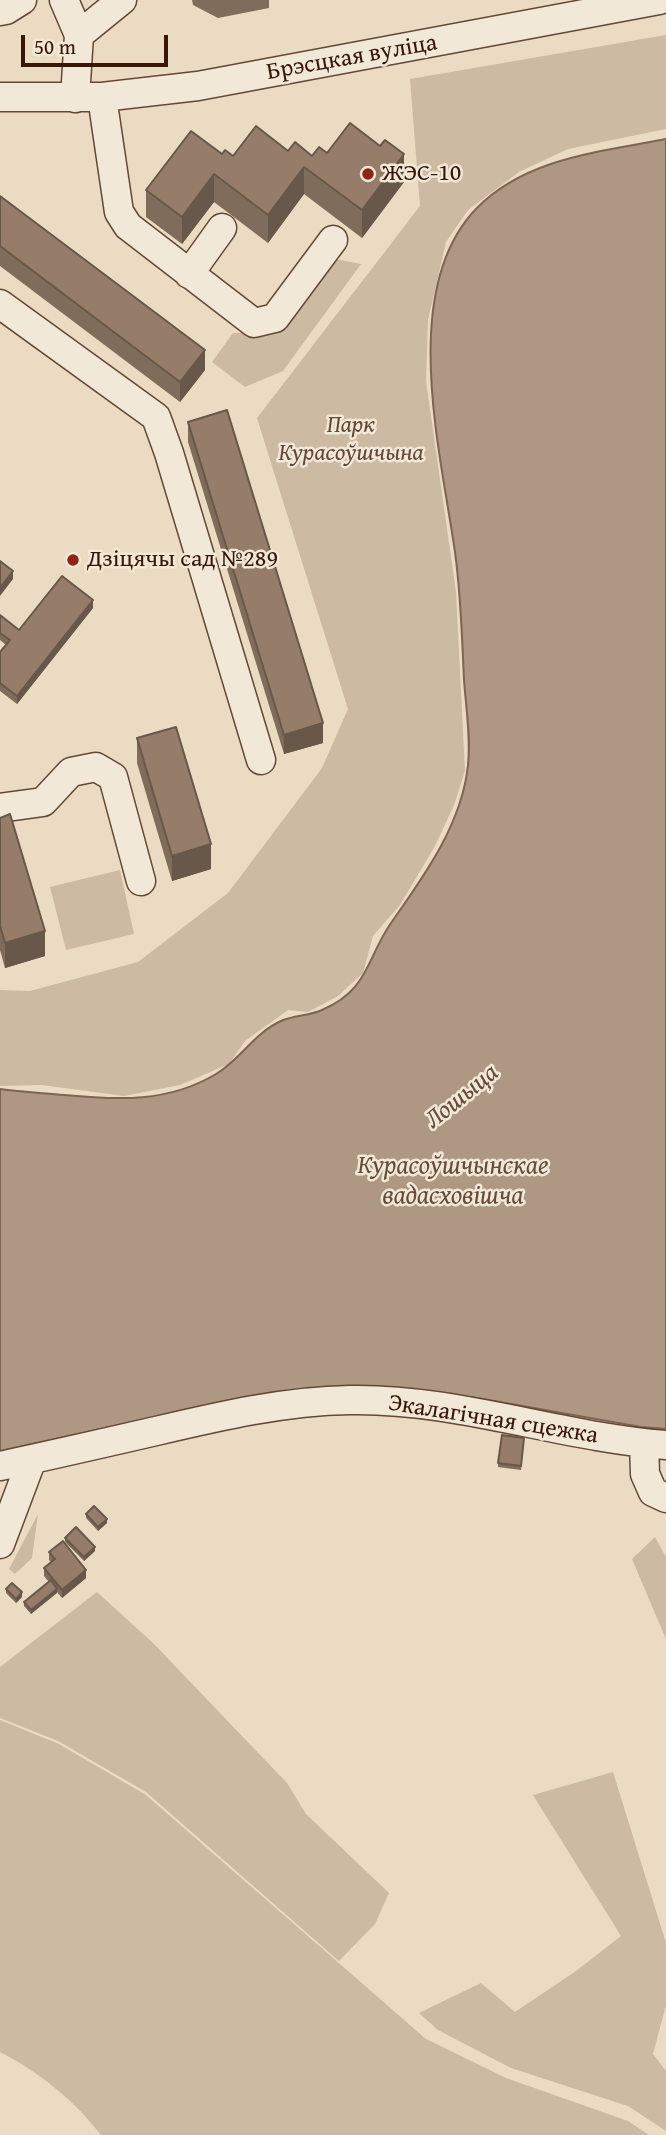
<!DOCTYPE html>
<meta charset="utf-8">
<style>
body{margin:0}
#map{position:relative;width:666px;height:2135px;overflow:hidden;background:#ebdbc2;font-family:"Gentium Book Plus",serif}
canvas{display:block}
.scale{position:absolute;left:21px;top:35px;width:147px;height:32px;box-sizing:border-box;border:4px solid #371708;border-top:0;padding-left:9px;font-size:21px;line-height:24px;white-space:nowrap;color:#371708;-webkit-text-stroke:5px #f2e8d7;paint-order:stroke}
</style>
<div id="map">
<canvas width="666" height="2135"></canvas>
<div class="scale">50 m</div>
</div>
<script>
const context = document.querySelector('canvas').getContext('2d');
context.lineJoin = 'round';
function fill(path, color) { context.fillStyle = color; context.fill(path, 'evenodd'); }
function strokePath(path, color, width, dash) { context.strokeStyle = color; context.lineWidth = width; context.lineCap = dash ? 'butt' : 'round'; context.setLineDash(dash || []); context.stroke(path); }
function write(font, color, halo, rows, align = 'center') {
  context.font = font + ' "Gentium Book Plus",serif'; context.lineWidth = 5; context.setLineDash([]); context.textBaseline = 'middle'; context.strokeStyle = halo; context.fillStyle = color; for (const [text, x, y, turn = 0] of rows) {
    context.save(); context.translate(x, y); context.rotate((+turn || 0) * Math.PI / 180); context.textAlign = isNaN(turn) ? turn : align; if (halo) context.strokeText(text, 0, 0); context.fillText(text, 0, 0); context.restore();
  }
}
const green = new Path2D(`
 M666 35V129L568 149 519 172 468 210 446 242 428 320 426 381 456 592 465 771 454 805 435 846 400 905 373 936 363 973 338 996 308 1012 288 1010 245 1041 229 1064 180 1085 124 1096 42 1085 0 1086V990L30 991 138 962 228 893 322 768 348 709 257 418 420 206 410 79Z
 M330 258 361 264 283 371 245 387 212 362 233 333 271 332Z
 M120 870 134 934 66 950 50 887Z
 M38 1514 32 1558 15 1574 9 1569Z
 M655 1537 666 1557V1639L632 1559Z
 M97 1592 153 1643 287 1783 306 1814 389 1893 375 1924 339 1961 146 1792 58 1741 0 1718V1667Z
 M0 1720 59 1744 146 1795 426 2039 506 2078 628 2121 649 2135H101C75 2101 38 2071 0 2052Z
 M613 1772 666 1943V2005L653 2054 666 2071V2131L628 2106 511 2068 438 2030 419 2013 481 1983 515 2012 576 1971 621 1936 533 1795Z`);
const water = new Path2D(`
 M666 139V1429L641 1427 477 1398 404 1389 223 1402 0 1451V1089C21 1092 43 1093 64 1095 117 1100 168 1103 216 1074 240 1060 254 1033 281 1021 294 1015 309 1016 322 1010 369 990 366 959 391 923 424 876 462 824 468 765 471 738 466 708 464 680 462 638 461 595 455 552 441 453 398 290 476 209 525 158 600 152 666 139Z`);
const minor = new Path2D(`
 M64 0 79 35 75 98
 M0 11 6 10 22 0
 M79 35 122 0
 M0 97H102L198 86 659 0
 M102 97 119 212 128 226 254 323 275 318 333 240
 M189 274 222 228
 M0 304 156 417 169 453 261 760
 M0 808 43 802 71 772 96 767 113 777 141 881
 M644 1443 645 1474 653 1492 666 1498
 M0 1466C52 1455 104 1443 156 1431 220 1416 284 1401 350 1400 457 1398 560 1437 666 1445
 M0 1544 32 1459`);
const wall = new Path2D(`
 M192 0H269V8L218 18 193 5Z
 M288 151 312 156 327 153 404 182 362 238 304 194 268 243 214 202 182 244 146 217V190L222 154 233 156Z
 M0 196 205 370 180 402 0 266Z
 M188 422 323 743 284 754 188 442Z
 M93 608 17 704 0 691V652L6 645 0 640V615L19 630Z
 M137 738 211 869 172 881 137 763Z
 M0 818 45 956 5 968 0 950Z
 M524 1442 521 1470 498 1467V1463Z
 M86 1514 107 1523 98 1531 86 1518Z
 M65 1538 95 1551 84 1561 65 1542Z
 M49 1552 86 1578 62 1598 57 1592 31 1614 24 1606V1602L49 1582 44 1576V1568L51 1562 49 1560Z
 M6 1589 22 1597 16 1603 6 1593Z`);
const shadedWall = new Path2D(`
 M404 154V182L362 238V210Z
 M304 167V194L268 243V215Z
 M214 174V202L182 244V217Z
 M205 350V370L180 402V382Z
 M13 571V579L0 596V588Z
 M93 600V608L17 704V696Z
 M323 723V743L284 754V735Z
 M211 844V869L172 881V856Z
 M45 931V956L5 968V943Z
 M107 1519V1523L98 1531V1527Z
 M95 1547V1551L84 1561V1557Z
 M86 1570V1578L62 1598V1590Z
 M57 1589V1593L31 1614V1610Z
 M22 1592V1597L16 1603V1599Z`);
const building = new Path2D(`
 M350 123 380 146 385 140 404 154 362 210 304 167 268 215 214 174 182 217 146 190 191 131 222 154 225 150 233 156 256 126 288 151 295 142 312 156 319 147 327 153Z
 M0 196 205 350 180 382 0 246Z
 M227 410 323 723 284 735 188 422Z
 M0 561 13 571 0 588Z
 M62 576 93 600 17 696 0 683V652L10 640 0 633V615L19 630Z
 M176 727 211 844 172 856 137 738Z
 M10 814 45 931 5 943 0 926V818Z
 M502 1435 524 1438 521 1466 498 1463Z
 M94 1506 107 1519 98 1527 86 1514Z
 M76 1527 95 1547 84 1557 65 1538Z
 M63 1541 86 1570 62 1590 44 1568 55 1559 49 1552Z
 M51 1580 57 1589 31 1610 24 1602Z
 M12 1583 22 1592 16 1599 6 1589Z`);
const markers = [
 [368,174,7,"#8f2418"],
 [73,560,7,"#8f2418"]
];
const streetNames = [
 ["Брэсцкая вуліца",352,58,-10],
 ["Экалагічная сцежка",493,1420,9]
];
const poiNames = [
 ["ЖЭС-10",382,174],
 ["Дзіцячы сад №289",87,560]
];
const parkNames = [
 ["Парк",351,426],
 ["Курасоўшчына",351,454]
];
const waterNames = [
 ["Лошыца",462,1097,-39],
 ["Курасоўшчынскае",453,1166],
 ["вадасховішча",453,1196]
];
fill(green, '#ccbaa2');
fill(water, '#ae9883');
strokePath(water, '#7e6452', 2);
strokePath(minor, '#644836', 31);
strokePath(minor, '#f2e8d7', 28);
fill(wall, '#806c5a');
fill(shadedWall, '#68584a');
fill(building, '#957d69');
strokePath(building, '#68584a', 2);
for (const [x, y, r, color] of markers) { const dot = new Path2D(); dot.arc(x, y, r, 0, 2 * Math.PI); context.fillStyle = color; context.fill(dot); strokePath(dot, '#f2e8d7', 2.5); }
write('24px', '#371708', '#f2e8d7', streetNames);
write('24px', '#371708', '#f2e8d7', poiNames, 'left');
write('italic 24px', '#644836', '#f2e8d7', parkNames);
write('italic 26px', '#674b39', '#f2e8d7', waterNames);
</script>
